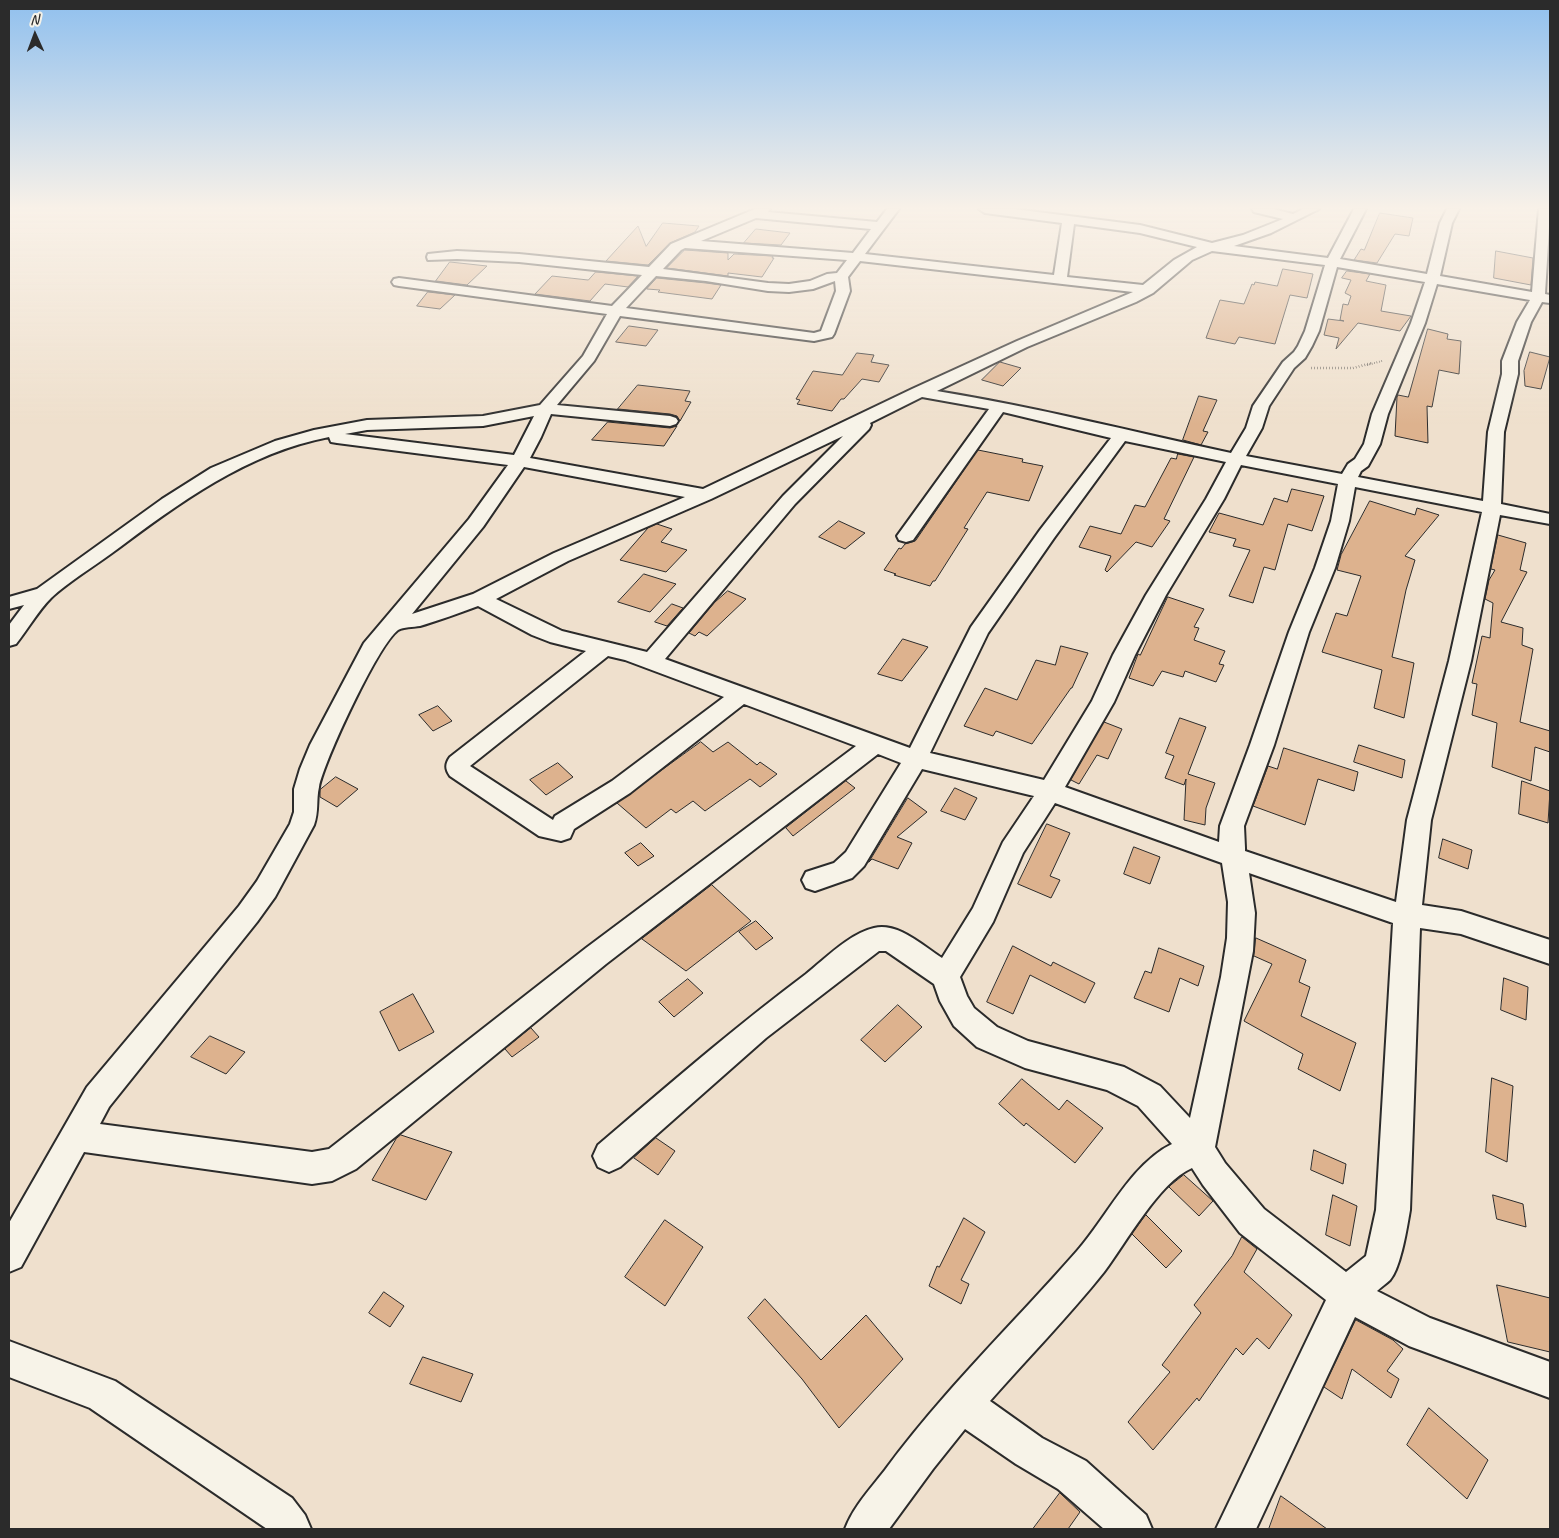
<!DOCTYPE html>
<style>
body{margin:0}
#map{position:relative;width:1559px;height:1538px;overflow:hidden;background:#efe0cd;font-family:Caveat,sans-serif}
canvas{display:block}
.frame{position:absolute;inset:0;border:10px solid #2b2b2b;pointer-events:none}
.north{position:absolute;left:10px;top:10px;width:50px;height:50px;-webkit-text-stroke:4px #f7f3e8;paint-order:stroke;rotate:358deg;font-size:14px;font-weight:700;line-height:20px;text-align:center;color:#2b2b2b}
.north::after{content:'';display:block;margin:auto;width:18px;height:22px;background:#2b2b2b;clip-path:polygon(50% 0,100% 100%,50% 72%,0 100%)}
</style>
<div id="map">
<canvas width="1559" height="1538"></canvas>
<div class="frame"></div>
<div class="north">N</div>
</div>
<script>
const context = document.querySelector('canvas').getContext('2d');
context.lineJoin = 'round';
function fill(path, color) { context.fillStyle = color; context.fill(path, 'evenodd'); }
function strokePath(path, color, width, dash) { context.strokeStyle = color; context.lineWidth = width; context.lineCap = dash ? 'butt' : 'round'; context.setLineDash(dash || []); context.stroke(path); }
const building = new Path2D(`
 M1380 213 1413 218 1409 236 1395 234 1377 263 1354 260 1361 249 1364 250Z
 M663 223 699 226 695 232 670 243 648 265 606 261 638 226 646 246Z
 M756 229 790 233 781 245 744 243Z
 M685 250 728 253V260L734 254 773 256 772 258H774L762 277 728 273V276L667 268Z
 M1496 251 1533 258 1531 285 1494 278Z
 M450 262 487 266 467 285 436 281Z
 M1283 269 1313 274 1307 298 1290 295 1275 344 1239 337 1235 344 1206 338 1220 300 1244 304 1252 284 1254 285 1255 282 1277 286Z
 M1347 271 1370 274 1366 281 1386 285 1381 311 1411 316 1400 331 1358 323 1336 349 1339 338 1324 335 1328 319 1344 321 1340 320 1343 304 1348 305 1351 296 1345 293 1351 280 1342 278Z
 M596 272 638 276 628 287 605 284 590 301 535 294 552 276 588 280Z
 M657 278 706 283 721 285 712 299 658 292 660 290 647 289Z
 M428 292 455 295 440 309 417 306Z
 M629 326 658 330 646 346 616 342Z
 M1428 329 1448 334 1447 339 1461 341 1459 374 1439 370 1432 407 1427 406 1428 443 1395 436 1397 397 1398 395 1408 397Z
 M1530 352 1550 357 1541 389 1525 386 1524 371Z
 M857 353 874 355 871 362 889 365 879 382 862 379 844 399H841L832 411 797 404 800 400 796 399 813 371 842 375Z
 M1000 362 1021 368 1003 386 982 380Z
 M638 385 690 391 685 401 691 402 680 421 677 416 670 414 618 409Z
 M1199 396 1217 400 1203 431 1208 432 1201 445 1183 440Z
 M608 422 670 428 677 426 664 446 592 440Z
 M978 450 1023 459 1022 462 1043 466 1029 501 987 492 964 528 968 529 935 581H933L930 586 894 575 896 574 884 570 899 548 901 549 905 544 915 541Z
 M1178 454 1194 457 1164 519 1170 521 1152 547 1136 542 1107 572 1105 570 1111 556 1079 547 1090 526 1121 534 1135 505 1145 507 1171 458 1176 459Z
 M1292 489 1324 496 1312 531 1288 524 1275 570 1264 567 1253 603 1229 596 1250 550 1233 546 1236 539 1209 532 1219 513 1263 525 1274 498 1287 502Z
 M1370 501 1415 515 1417 508 1439 515 1405 556 1415 560 1406 590 1392 657 1414 663 1404 718 1374 708 1382 670 1322 652 1336 613 1347 616 1361 576 1337 570 1341 555Z
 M839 521 865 533 845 549 819 537Z
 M657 524 672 529 661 542 687 550 666 572 620 560 648 528Z
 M1498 535 1526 543 1520 570 1527 572 1501 622 1523 628 1522 645 1533 649 1520 722 1550 731V752L1535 747 1531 781 1492 767 1497 723 1472 715 1477 684 1472 683 1482 636 1490 638 1493 603 1485 599 1489 580 1495 570 1491 569Z
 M644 574 676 584 650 612 618 602Z
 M728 591 746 599 707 636 699 632 695 636 689 633 714 603Z
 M1168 597 1204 609 1194 627 1199 628 1194 640 1225 651 1219 664 1224 665 1216 682 1185 671 1183 677 1162 671 1153 686 1129 678 1138 654 1140 655Z
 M672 604 683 608 667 626 655 622Z
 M903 639 928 647 902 681 878 674Z
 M1061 646 1088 653 1072 688H1071L1032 744 996 731 993 736 964 726 985 688 1017 700 1036 660 1055 665Z
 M438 706 452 721 433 731 419 715Z
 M1180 718 1206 727 1188 774 1215 783 1206 808 1205 825 1184 820 1186 779 1184 785 1165 778 1174 756 1166 753Z
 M1104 722 1122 729 1108 759 1097 755 1079 784 1071 780Z
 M701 742 713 752 728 742 757 765 760 762 777 774 760 787 750 779 705 811 693 801 676 813 671 809 646 828 617 803Z
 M1359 745 1405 760 1402 778 1354 762Z
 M1284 748 1358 772 1354 791 1318 779 1305 825 1253 806 1268 766 1277 769Z
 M558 763 573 777 546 795 530 780Z
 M336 777 358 789 337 807 320 797V790Z
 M846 781 855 788 793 836 786 828Z
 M1522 781 1550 791 1548 823 1519 814Z
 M955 788 977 798 965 820 941 811Z
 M908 798 927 812 897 837 912 843 898 869 872 859 869 862Z
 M1047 824 1070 833 1050 876 1060 880 1051 898 1018 884Z
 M1443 839 1472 850 1468 869 1439 858Z
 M641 843 654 856 638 866 625 853Z
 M1134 847 1160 857 1150 884 1124 874Z
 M712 885 751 921 686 971 642 939Z
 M756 921 773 938 756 950 739 932Z
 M1256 938 1306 960 1299 982 1310 987 1301 1016 1356 1043 1340 1091 1298 1069 1303 1054 1244 1021 1272 964 1254 956Z
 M1013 946 1051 966 1053 962 1095 983 1085 1003 1030 975 1013 1014 987 1002Z
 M1159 948 1204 966 1198 986 1180 978 1169 1012 1134 998 1145 971 1151 973Z
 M1504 978 1528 987 1526 1020 1501 1010Z
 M688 979 703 993 674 1017 659 1002Z
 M413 994 434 1032 399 1051 380 1012Z
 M898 1005 922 1027 885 1062 861 1040Z
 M531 1028 539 1037 512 1057 505 1049Z
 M210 1036 245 1052 226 1074 191 1057Z
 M1492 1078 1513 1086 1507 1162 1486 1152Z
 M1022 1079 1059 1110 1067 1100 1103 1128 1075 1163 1026 1123 1024 1126 999 1104Z
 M401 1135 452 1152 426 1200 372 1180 396 1139Z
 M656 1138 675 1151 658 1175 634 1158Z
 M1314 1150 1346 1164 1343 1184 1311 1170Z
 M1184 1175 1213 1201 1199 1216 1169 1187Z
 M1333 1195 1357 1206 1350 1246 1326 1235Z
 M1493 1195 1523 1204 1526 1227 1497 1219Z
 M1146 1215 1182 1251 1166 1268 1132 1234Z
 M964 1218 985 1232 961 1280 969 1284 961 1304 929 1286 937 1266 939 1267Z
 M665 1220 703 1247 665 1306 625 1277Z
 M1242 1237 1257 1249 1244 1272 1292 1315 1269 1349 1257 1338 1243 1355 1236 1348 1199 1401 1197 1398 1153 1450 1128 1422 1170 1372 1162 1365 1201 1313 1194 1305 1232 1256Z
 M1497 1285 1550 1298V1352L1508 1342Z
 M384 1292 404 1306 390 1327 369 1313Z
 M765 1299 821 1360 866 1315 903 1359 839 1428 802 1379 748 1318Z
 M1356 1320 1393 1340 1403 1349 1387 1371 1399 1379 1391 1398 1352 1369 1342 1399 1324 1387Z
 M423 1357 473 1374 461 1402 410 1384Z
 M1429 1408 1488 1460 1467 1499 1407 1445Z
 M1060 1493 1080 1512 1068 1529H1033Z
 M1281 1496 1327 1529H1269Z`);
const pathFar1 = new Path2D(`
 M1367 365 1382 361`);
const path = new Path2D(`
 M1311 368H1353L1372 363`);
const minor = new Path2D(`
 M755 209H770L768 212 877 222 887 209H899L865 254 1054 275 1062 223 985 213 979 209H1014L1140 225 1212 243 1243 235 1283 219 1254 212 1252 209H1273L1293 214 1303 209H1319L1271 233 1234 246 1328 258 1354 209H1366L1340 259 1427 274 1440 223 1447 209H1459L1452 223 1440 276 1532 292 1539 209H1550L1545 294 1550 295V303L1542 302 1531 322 1518 361V374L1504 432 1501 504 1550 514V524L1500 515 1471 661 1431 820 1422 905 1461 911 1550 940V964L1461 934 1420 928 1410 1210C1407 1227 1401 1267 1390 1280 1386 1284 1381 1287 1377 1291L1430 1318 1550 1362V1398L1409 1346 1355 1317 1256 1529H1216L1326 1300 1240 1233 1203 1185 1192 1168C1159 1182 1126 1243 1104 1272 1069 1316 1027 1359 990 1401L1042 1438 1086 1461 1146 1515 1152 1529H1104L1058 1489 1016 1464 965 1429 933 1469 889 1529H845C853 1507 871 1488 885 1470 943 1391 1013 1324 1077 1251 1107 1217 1131 1164 1172 1144L1138 1106 1107 1090 1025 1068 977 1047 954 1026 940 1001 934 984 886 951H879L766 1038 620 1167 609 1172 598 1167 593 1156 598 1145C666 1087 734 1028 806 974 826 958 849 934 874 928 898 922 923 946 942 958L973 908 1003 842 1034 796 922 769 864 866 852 878 815 891 806 888 802 880 806 872 834 863 846 852 901 763 878 754 606 964 356 1169 332 1181 312 1184 84 1152 21 1267 9 1272V1223L87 1087 239 906 257 881 290 824 294 812V789L300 769 310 745 364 643 469 519 508 465 337 443 331 442 329 437C246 453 179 503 112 553 93 567 68 582 51 598 38 611 28 629 16 644L9 646V625L24 605 9 609V597L37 589 162 499 211 468 275 441 314 430 367 420 483 416 540 405 583 356 607 314 399 286 394 285 392 282 394 279 399 278 612 306 642 275 519 262 457 259 428 260 427 257 428 254 457 251 519 254 649 267 671 244ZM756 218 871 229 853 253 701 241ZM1074 224 1140 233 1197 247 1174 260 1143 285 1067 277ZM685 248 847 260 837 273 827 274 810 281 789 284 768 283 663 269 681 250ZM1212 251 1325 265 1305 331 1298 346 1294 352 1283 362 1253 406 1246 428 1231 453C1133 432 1036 407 937 391L1027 347 1136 302 1153 293 1192 260ZM860 261 1133 292 1017 341 912 389 703 489 530 458 541 437 551 414 670 426 676 424 678 421 676 418 670 416 557 405 594 361 620 316 814 341 832 337 834 334 850 291 848 277ZM1337 267 1425 282 1411 323 1372 414 1364 444 1355 459 1348 464 1342 474 1246 456 1262 428 1269 406 1294 368 1305 358 1312 346 1319 331ZM656 276 706 281 768 291 789 292 813 289 835 281 836 291 821 331 814 333 626 308ZM1437 284 1530 300 1517 322 1502 361V374L1488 432 1483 501 1358 477 1361 471 1368 466 1380 444 1388 414 1425 323ZM922 397 989 409 897 536 899 540 906 542 913 540 1003 412 1111 438 1040 530 971 627 910 748 665 659 795 504 869 429 871 425 870 423ZM534 416 514 455 345 434 367 430 483 426ZM843 436 783 496 647 652 562 631 496 599 568 561 711 499ZM1125 441 1226 462 1206 499 1146 595 1113 655 1092 701 1044 780 930 753 988 633 1054 538ZM1241 465 1338 484 1331 521 1315 568 1289 632 1250 745 1220 826 1219 842 1065 787 1114 702 1135 655 1166 595 1224 499ZM524 467 685 497 554 553 473 594 412 614 483 527ZM1355 487 1482 512 1449 661 1407 820 1396 902 1245 851V848L1244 826 1274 745 1309 632 1335 568 1349 521ZM478 606 532 635 550 642 586 651 450 757C445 764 445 769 450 776L539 836 561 841 570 838 574 829 630 793 744 704 856 746 586 948 329 1149 312 1152 100 1124 109 1107 257 922 275 897 314 825C319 811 316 800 319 787 324 761 378 645 398 630 403 627 414 627 420 626 440 620 459 613 478 606ZM608 656 625 660 724 697 612 781 555 816 553 820 470 766ZM1055 803 1222 863 1228 902 1227 938 1221 977 1190 1118 1160 1086 1124 1067 1028 1041 997 1027 974 1008 967 996 960 977 993 922 1023 853ZM1249 873 1393 923 1376 1210 1366 1256 1346 1272 1264 1209 1225 1163 1215 1147 1253 951 1255 913Z
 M9 1341 115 1381 292 1498 305 1515 311 1529H267L90 1408 9 1377Z`);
fill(building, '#ddb28e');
strokePath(building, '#2b2b2b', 1);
strokePath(minor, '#2b2b2b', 4);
strokePath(pathFar1, '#2b2b2b', 2, [0.5, 2]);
strokePath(path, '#2b2b2b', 2.5, [0.5, 2.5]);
fill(minor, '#f7f3e8');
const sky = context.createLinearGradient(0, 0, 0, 424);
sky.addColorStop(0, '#90c0ee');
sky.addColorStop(0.49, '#f8f1e8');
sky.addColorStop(1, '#f8f1e800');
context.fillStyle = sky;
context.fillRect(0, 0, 1559, 424);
</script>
